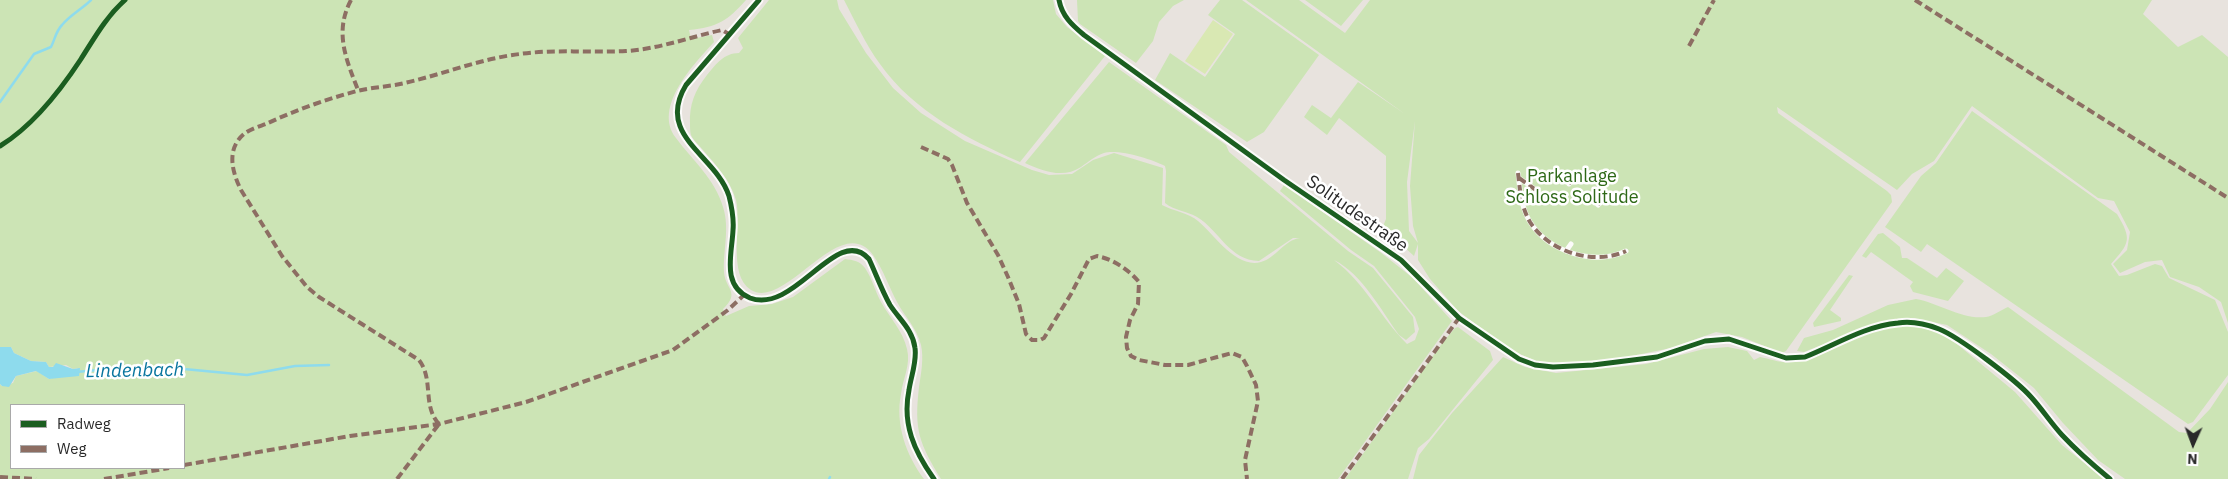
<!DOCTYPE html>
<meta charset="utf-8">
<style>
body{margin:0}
#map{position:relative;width:2228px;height:479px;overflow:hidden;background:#e8e3de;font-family:"IBM Plex Sans",sans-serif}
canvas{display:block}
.legend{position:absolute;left:10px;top:404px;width:175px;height:65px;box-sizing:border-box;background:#fff;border:1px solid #a9a9a9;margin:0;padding:6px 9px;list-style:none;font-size:15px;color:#292929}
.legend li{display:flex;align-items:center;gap:10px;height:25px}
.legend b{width:25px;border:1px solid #a9a9a9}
.north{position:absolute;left:2168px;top:419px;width:50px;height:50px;-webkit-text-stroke:4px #fff;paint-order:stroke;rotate:182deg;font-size:14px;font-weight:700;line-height:20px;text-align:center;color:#292929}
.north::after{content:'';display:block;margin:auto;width:18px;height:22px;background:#292929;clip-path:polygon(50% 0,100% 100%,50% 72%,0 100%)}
</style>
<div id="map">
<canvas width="2228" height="479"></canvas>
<ul class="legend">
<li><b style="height:6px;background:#1b5e20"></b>Radweg</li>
<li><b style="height:6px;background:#8d6e63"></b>Weg</li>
</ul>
<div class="north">N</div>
</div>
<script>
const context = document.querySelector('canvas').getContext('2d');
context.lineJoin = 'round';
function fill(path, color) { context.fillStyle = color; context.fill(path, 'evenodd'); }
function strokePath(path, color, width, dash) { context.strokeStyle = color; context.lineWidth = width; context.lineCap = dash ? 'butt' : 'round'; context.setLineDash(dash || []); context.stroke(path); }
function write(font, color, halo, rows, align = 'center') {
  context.font = font + ' "IBM Plex Sans",sans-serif'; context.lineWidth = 5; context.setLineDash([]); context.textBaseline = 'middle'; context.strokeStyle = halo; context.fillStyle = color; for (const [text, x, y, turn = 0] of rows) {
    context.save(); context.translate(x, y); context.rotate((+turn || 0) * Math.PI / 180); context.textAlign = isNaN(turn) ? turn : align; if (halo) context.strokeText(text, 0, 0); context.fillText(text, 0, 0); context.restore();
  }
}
const green = new Path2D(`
 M0 0H746C727 21 718 27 689 30L691 39 712 35 714 42C695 63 652 107 676 138 693 161 715 179 723 207 730 228 723 250 724 272 725 289 741 292 723 309L726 316 749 306 772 304 793 297 845 259C853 260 860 261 865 268 872 278 875 291 881 302 890 318 903 331 907 349 911 365 903 378 901 394 895 424 906 455 924 479H0V384L2 386 13 383 16 376 37 371 49 379 79 368 73 369 66 365 49 367 46 362 31 361 14 353 11 347H0ZM11 405H184V468H11Z
 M769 0H837L839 9 866 53 893 88 921 113 965 141 1032 170 1049 175 1072 174 1093 160 1114 153 1163 168 1162 205C1173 211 1189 213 1198 221 1214 234 1236 269 1261 262 1276 258 1284 240 1300 238H1293L1259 261C1229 260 1220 231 1197 217 1187 211 1175 211 1165 203L1166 171 1165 166C1151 159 1119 149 1104 153 1095 156 1088 162 1081 167 1063 179 1043 171 1025 163L1109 62 1226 145 1229 152 1348 251 1373 268 1413 317 1415 332 1406 340 1399 335C1381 310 1362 274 1334 260 1365 283 1380 317 1407 344L1415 340 1419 329 1415 317 1374 266 1351 250 1280 191 1284 185 1380 252 1413 278 1452 321 1338 479H941C919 443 914 430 919 387 921 374 924 358 921 345 917 328 905 317 897 302 889 287 883 269 873 255 840 210 786 311 751 290 727 275 742 225 736 200 730 180 716 165 703 150 700 146 693 140 691 135 690 132 690 127 690 124 689 105 695 90 707 75 716 64 724 53 739 53L743 48 738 38Z
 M844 0H1053L1056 14 1067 27 1105 56 1020 162C968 139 914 112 880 64 866 45 855 21 844 0Z
 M1077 0H1184L1173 6 1159 22 1153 41 1136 63 1080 24 1078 21Z
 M1220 0H1242L1319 55 1264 132 1247 142 1155 80 1170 53 1205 77 1235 34 1208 15Z
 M1246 0H1299L1345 33 1370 0H2152L2143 14 2178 47 2202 35 2228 57V323L2221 302 2199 287 2170 277 2162 260 2145 262 2120 273 2113 264 2127 250 2130 232 2114 201 2098 198 1972 106 1934 161 1912 174 1897 190 1777 107 1778 113 1887 191 1891 195 1892 202 1786 351 1782 353 1742 337 1716 332 1671 348 1622 358 1565 363 1538 362 1511 350 1458 311 1430 279 1418 260V244L1414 256 1402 245 1396 250 1379 236 1386 219V156L1339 118 1327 135 1304 117 1312 105 1331 118 1358 82 1405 114ZM1415 121 1410 186 1413 226 1418 243 1409 231 1407 182Z
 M1305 0H1363L1341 26Z
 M1972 111 2117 214C2132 239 2130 243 2111 264L2119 276 2127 275 2155 264 2162 266 2169 278 2215 300 2228 332V375L2193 422 2188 424 1927 244 1921 252 1885 227 1921 176 1936 163Z
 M1883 233 1900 247 1902 258H1907L1937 278 1946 268 1964 281 1948 301 1913 292 1910 286 1913 282 1871 252 1866 258 1862 256 1878 234Z
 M1849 275 1853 276 1830 310 1841 318V321L1814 327 1813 323Z
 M1916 299C1939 303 1962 320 1986 317 1993 316 2001 310 2008 307L2179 432 2187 433 2210 409 2228 382V479H2125L2098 460 2063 423 2034 388 1991 354 1947 325 1913 318 1875 324 1804 352 1797 351 1804 338 1833 330 1888 305Z
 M1904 325 1923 328 1939 333 1957 344 2015 392 2062 445 2104 479H1413L1419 455 1452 413 1503 357 1525 367 1556 373 1646 364 1704 349 1728 347 1747 351 1754 360 1760 357C1771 359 1782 364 1794 362 1813 360 1828 351 1845 343 1864 334 1883 328 1904 325Z
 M1458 327 1490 351 1493 360 1429 439 1418 448 1408 479H1345L1443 342 1455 328Z`);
const pitch = new Path2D(`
 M1213 20 1233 34 1205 74 1185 61Z`);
const water = new Path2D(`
 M0 347H11L14 353 31 361 46 362 49 367H53L56 363 73 369 80 368 79 376 49 379 36 371 16 376 9 387 2 386 0 384Z`);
const stream = new Path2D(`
 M0 102 34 54 51 47C55 39 56 31 62 25 70 15 82 9 91 0
 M76 372 98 370 150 373 163 367 247 375 295 366 329 365
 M829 479 830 477`);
const pedestrian = new Path2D(`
 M1518 173C1520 190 1521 207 1530 222 1549 252 1594 266 1626 251
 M1519 178 1536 190
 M1569 184 1575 173
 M1598 205 1606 193
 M1566 251 1571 244`);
const tertiary = new Path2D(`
 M759 0 686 85C655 136 716 155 729 196 732 208 734 219 733 230 732 254 721 286 750 298 795 315 837 223 869 259 876 274 882 291 890 305 899 319 913 330 915 348 917 362 911 376 909 390 902 424 914 451 934 479
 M1059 0C1062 16 1072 25 1084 35L1284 180 1401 260 1459 318 1519 359 1535 365 1553 367 1593 365 1657 357 1705 341 1729 339 1786 358 1805 357C1835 345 1865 326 1898 323 1911 321 1926 324 1939 329 1959 337 2016 380 2031 397 2042 409 2051 423 2062 435 2077 451 2093 465 2110 479`);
const quiet = new Path2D(`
 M351 0C334 32 346 59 358 90
 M1915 0 2228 198
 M1689 46 1714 0
 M921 147 948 159 952 165 967 203 998 255 1008 277 1019 304 1026 334 1032 340H1040L1044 338 1071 294 1089 259 1097 256C1113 259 1129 270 1139 282L1138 304 1130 320 1126 337 1127 348 1131 356 1139 360 1165 365H1188L1232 353 1242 357 1247 366 1256 385 1258 401 1245 460 1247 479
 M1518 173C1520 190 1521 207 1530 222 1549 252 1594 266 1626 251
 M1519 178 1536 190
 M1569 184 1575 173
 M1598 205 1606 193
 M439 424C422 406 434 379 419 360L319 297 307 287 282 256 241 190C232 172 226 149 244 134 250 129 261 126 268 123 296 110 327 99 357 91 369 88 382 87 395 85 437 77 477 59 520 54 555 49 591 53 626 51 659 49 690 37 722 30L729 34
 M184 465 350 436 439 424 526 402 673 350 728 310 744 295
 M0 477 36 479
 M104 479 169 468
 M397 479 439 424
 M1342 479 1459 318`);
const cycleway = new Path2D(`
 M759 0 686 85C655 136 716 155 729 196 732 208 734 219 733 230 732 254 721 286 750 298 795 315 837 223 869 259 876 274 882 291 890 305 899 319 913 330 915 348 917 362 911 376 909 390 902 424 914 451 934 479
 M1059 0C1062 16 1072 25 1084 35L1284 180 1401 260 1459 318 1519 359 1535 365 1553 367 1593 365 1657 357 1705 341 1729 339 1786 358 1805 357C1835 345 1865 326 1898 323 1911 321 1926 324 1939 329 1959 337 2016 380 2031 397 2042 409 2051 423 2062 435 2077 451 2093 465 2110 479
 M0 146C33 126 60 91 81 59 95 37 106 17 125 0`);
const parkNames = [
 ["Parkanlage",1572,177],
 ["Schloss Solitude",1572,198]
];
const streetNames = [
 ["Solitudestraße",1357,214,35]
];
const waterNames = [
 ["Lindenbach",135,371,-1]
];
fill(green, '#cce4b5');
fill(pitch, '#d9e8b3');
fill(water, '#8edbed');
strokePath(stream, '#8edbed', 2.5);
strokePath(pedestrian, '#fcfbfa', 5);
strokePath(tertiary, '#fcfbfa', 9);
strokePath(quiet, '#8d6e63', 4, [8, 4]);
strokePath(cycleway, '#1b5e20', 5);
write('18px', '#2d6816', '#fff', parkNames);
write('18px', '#292929', '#fff', streetNames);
write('italic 19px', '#08759e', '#fff', waterNames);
</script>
